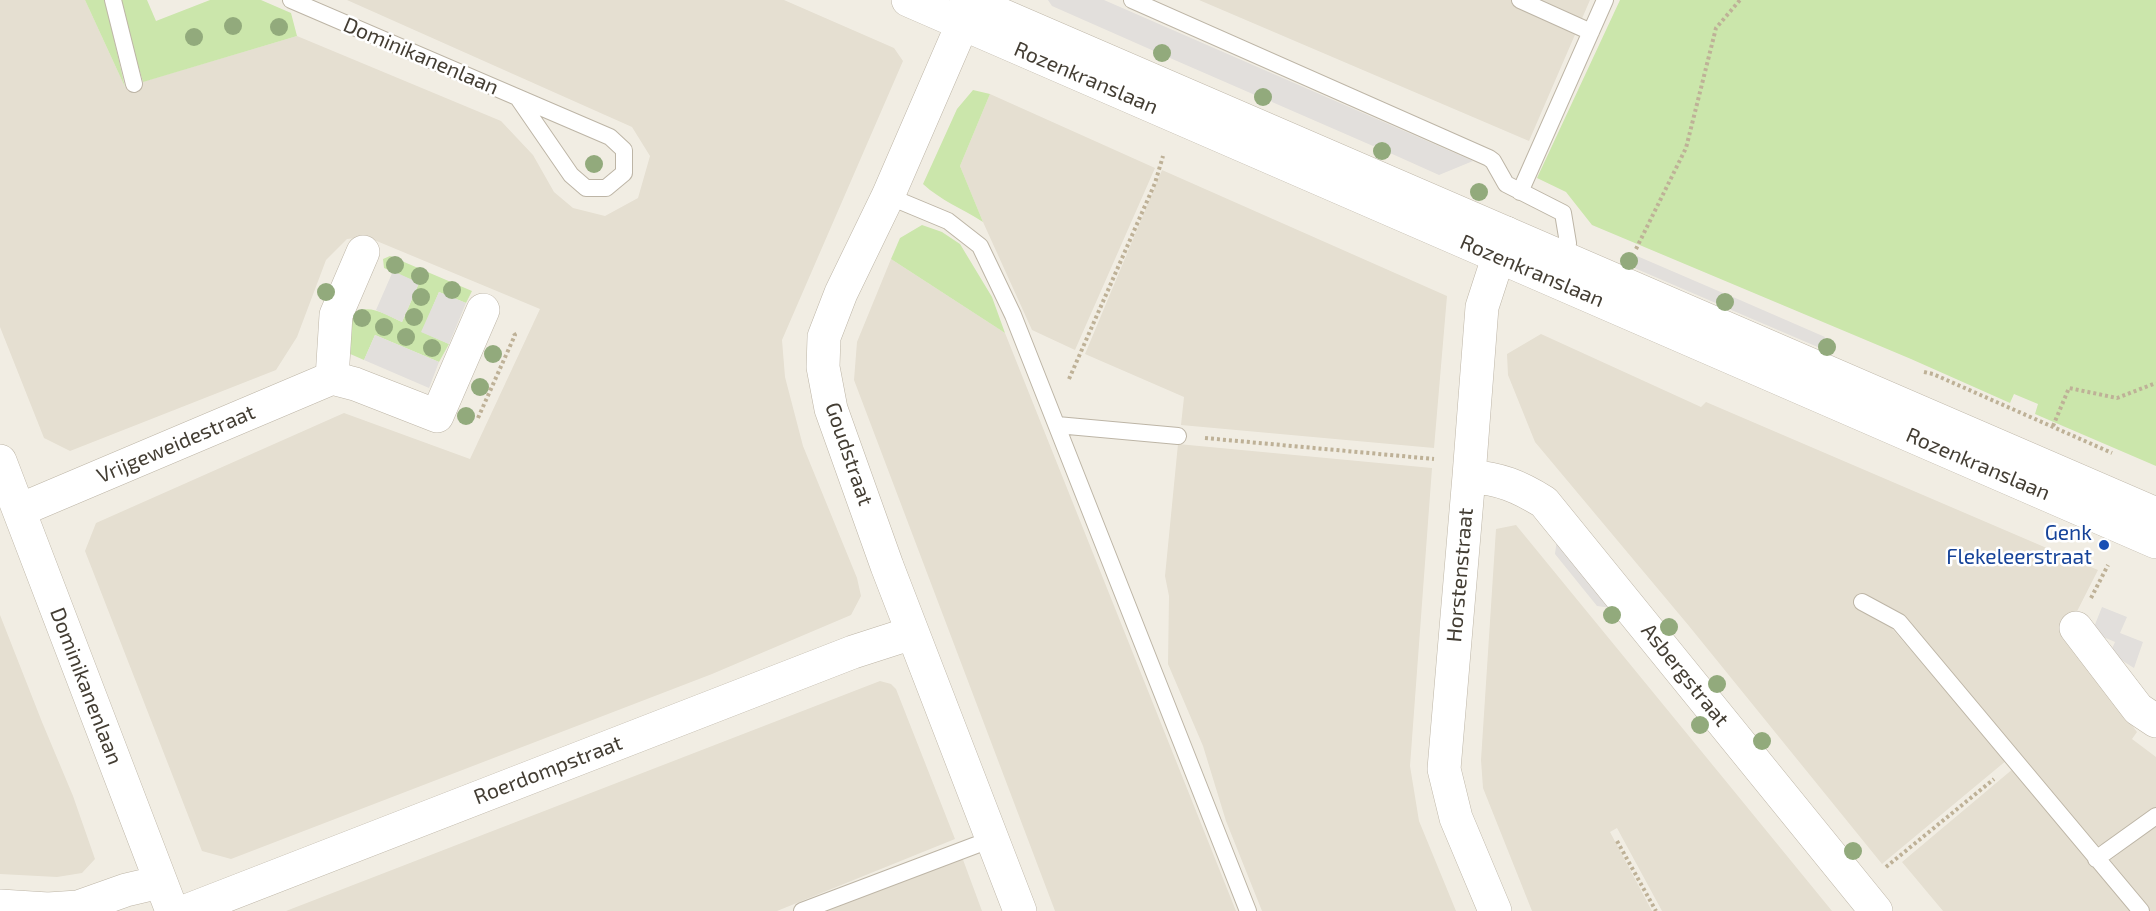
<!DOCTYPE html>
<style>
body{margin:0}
canvas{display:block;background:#f1ede3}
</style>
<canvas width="2156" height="911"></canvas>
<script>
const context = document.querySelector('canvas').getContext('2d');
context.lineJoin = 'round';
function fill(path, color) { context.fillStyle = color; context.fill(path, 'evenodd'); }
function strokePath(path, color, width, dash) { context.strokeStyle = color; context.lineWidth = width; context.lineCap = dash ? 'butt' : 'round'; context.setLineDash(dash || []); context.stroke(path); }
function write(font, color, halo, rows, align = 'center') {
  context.font = font + ' "Exo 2",sans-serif'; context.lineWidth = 5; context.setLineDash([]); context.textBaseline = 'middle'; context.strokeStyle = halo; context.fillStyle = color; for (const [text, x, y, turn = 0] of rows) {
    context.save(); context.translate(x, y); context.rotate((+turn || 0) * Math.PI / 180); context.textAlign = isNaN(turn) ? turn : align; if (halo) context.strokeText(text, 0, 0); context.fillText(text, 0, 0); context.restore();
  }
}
const residential = new Path2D(`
 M0 0H85L125 87 297 36 501 121 533 155 554 192 573 208 605 216 638 198 650 156 632 127 347 0H784L894 48 903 61 782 340 785 377 803 446 857 578 861 596 851 615 712 674 231 859 202 851 85 551 96 523 344 413 470 459 540 309 367 237 347 239 326 260 297 337 276 370 70 451 44 438 0 327Z
 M1199 0H1590L1529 141Z
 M990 94 1155 168 1075 350 1032 330 983 222 960 166Z
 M1162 170 1447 296 1434 448 1181 425 1184 397 1085 354Z
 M891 259 1005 333 1236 911H1055L854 380 857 342Z
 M1541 334 1701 407 1706 402 2098 570 2065 635 2137 732 2132 739 2156 757V807L2113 839 2091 849 1898 616 1888 624 2007 760 1882 864 1689 626 1535 442 1508 375 1507 354Z
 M1178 444 1432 468 1410 766 1419 821 1456 911H1262L1226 821 1203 746 1168 664 1169 596 1165 576Z
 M1516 525 1729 785 1832 911H1662L1617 828 1610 832 1652 911H1532L1483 788 1481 760 1496 529Z
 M0 615 42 722 73 796 95 859 82 873 57 877 0 874Z
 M880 681 891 684 896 689 955 839 777 911H286Z
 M2014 768 2133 911H1943L1902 862Z
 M2156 826V911H2145L2105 864Z
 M962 857 982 911H824Z`);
const green = new Path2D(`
 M85 0H105L125 87Z
 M119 0H147L156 21 210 0H261L291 13 297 36 143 82Z
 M1620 0H2156V466L2035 414 2038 404 2014 394 2010 403 1911 359 1592 225 1566 192 1537 178Z
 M973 90 990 94 960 166 983 222C963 209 940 200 923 184L957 109Z
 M922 225 942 232 960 244 992 297 1005 333 891 259 900 238Z
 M390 256 472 291 466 303 439 292 422 332 449 344 439 362 375 335 364 360 348 353 346 318C366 301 381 312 402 322L419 283 384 268 383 259Z`);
const parking = new Path2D(`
 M1048 0H1104L1473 161 1439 175 1390 153 1385 142 1373 146 1272 102 1267 90 1255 95 1170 58 1166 47 1154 51 1052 6Z
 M1637 256 1723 293 1718 304 1632 267Z
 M393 271 419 283 402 322 376 310Z
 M439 292 466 303 449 344 421 332Z
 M1733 297 1825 337 1820 348 1729 309Z
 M375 335 439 362 429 388 364 360Z
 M1557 539 1612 608 1597 606 1555 554Z
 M2102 607 2127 617 2120 633 2143 642 2134 668 2110 653 2115 642 2092 632Z`);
const path = new Path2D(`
 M1636 249 1686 148 1716 28 1740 0
 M1924 372 1933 374 2112 453
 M1069 379 1155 183 1163 156
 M478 418 515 335 513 332
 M2053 426 2069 388 2117 398 2156 383
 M1205 438 1434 459
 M2091 598 2108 565
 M1617 841 1656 911
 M1886 867 1994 779`);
const service = new Path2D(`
 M113 0 134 84
 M291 0 610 137 624 150V173L606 188H586L571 175 518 98
 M1132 0 1489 158 1493 161 1506 184 1563 213 1568 243 1566 259
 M1520 0 1591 32
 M1520 192 1605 0
 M888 196 948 221 980 246 1013 315 1248 911
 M1057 425 1178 436
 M1862 602 1899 622 2141 911
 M2096 859 2156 816
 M802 911 992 839`);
const minor = new Path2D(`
 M972 2 888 196 841 293 824 337 823 367 831 409 887 566 1020 911
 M332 378 336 315 363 252
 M0 461 172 911
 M1469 476C1501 479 1518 486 1544 502L1876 911
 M20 510 332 378 355 384 437 416 483 310
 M2076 628 2138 709 2156 721
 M0 906 48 909 78 907 126 890 160 882
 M186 911 853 652 912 633
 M1495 911 1456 818 1444 769 1469 476 1482 307 1506 233`);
const tertiary = new Path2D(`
 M908 0 2156 542
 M967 0 2156 514`);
const trees = [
 [233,26],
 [279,27],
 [194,37],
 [1162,53],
 [1263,97],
 [1382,151],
 [594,164],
 [1479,192],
 [1629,261],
 [395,265],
 [420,276],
 [452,290],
 [326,292],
 [421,297],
 [1725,302],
 [414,317],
 [362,318],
 [384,327],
 [406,337],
 [1827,347],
 [432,348],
 [493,354],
 [480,387],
 [466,416],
 [1612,615],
 [1669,627],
 [1717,684],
 [1700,725],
 [1762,741],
 [1853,851]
];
const markers = [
 [2104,545,6,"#1a4fb4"]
];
const streetNames = [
 ["Dominikanenlaan",421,56,23],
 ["Rozenkranslaan",1086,78,23],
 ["Rozenkranslaan",1532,271,23],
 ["Vrijgeweidestraat",176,444,-23],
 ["Goudstraat",849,454,71],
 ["Rozenkranslaan",1978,464,23],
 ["Horstenstraat",1460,575,-85],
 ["Asbergstraat",1685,675,51],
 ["Dominikanenlaan",86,686,69],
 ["Roerdompstraat",548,770,-21]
];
const transitNames = [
 ["Genk",2092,533],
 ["Flekeleerstraat",2092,557]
];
fill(residential, '#e5dfd1');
fill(green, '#cbe6ab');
fill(parking, '#e2dfdc');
strokePath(service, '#bdb5a6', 18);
strokePath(minor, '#bdb5a6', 34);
strokePath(tertiary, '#bdb5a6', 34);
strokePath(path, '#beb197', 4, [3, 3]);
strokePath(service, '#fff', 16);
strokePath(minor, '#fff', 33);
strokePath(tertiary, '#fff', 33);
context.fillStyle = '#92aa7c';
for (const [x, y] of trees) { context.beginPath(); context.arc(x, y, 9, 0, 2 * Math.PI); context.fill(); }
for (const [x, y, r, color] of markers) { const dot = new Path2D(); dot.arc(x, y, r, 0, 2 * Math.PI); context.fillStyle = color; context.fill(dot); strokePath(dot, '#fff', 2); }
write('21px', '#433d33', '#fff', streetNames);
write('21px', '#164399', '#fff', transitNames, 'right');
</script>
